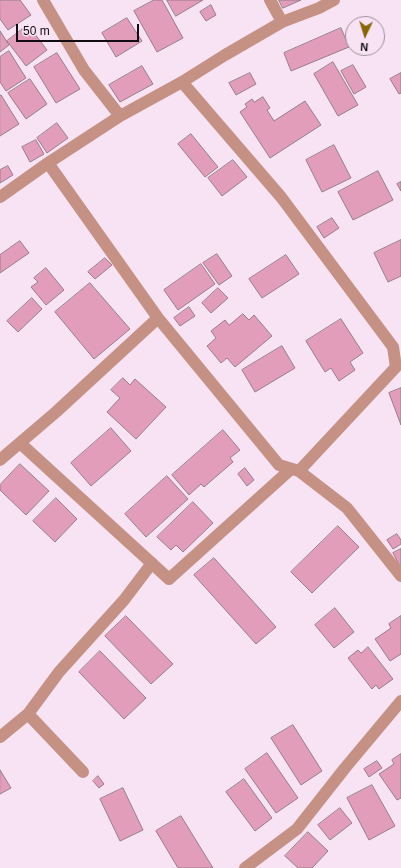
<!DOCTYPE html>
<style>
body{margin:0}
#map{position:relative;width:401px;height:868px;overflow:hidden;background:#f8e3f5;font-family:Helvetica,sans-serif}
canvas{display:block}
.north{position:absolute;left:345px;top:16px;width:40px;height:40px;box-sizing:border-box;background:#f8e3f5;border:1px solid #9c8d9a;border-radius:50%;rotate:184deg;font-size:11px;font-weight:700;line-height:16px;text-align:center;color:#120c12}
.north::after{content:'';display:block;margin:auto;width:14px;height:18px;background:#866701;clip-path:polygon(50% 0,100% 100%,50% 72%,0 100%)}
.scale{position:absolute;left:16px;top:24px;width:123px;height:18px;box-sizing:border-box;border:2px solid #120c12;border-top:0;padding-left:5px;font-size:12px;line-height:14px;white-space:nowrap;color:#120c12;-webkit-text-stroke:3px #f8e3f5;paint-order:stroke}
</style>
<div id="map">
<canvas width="401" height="868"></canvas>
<div class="north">N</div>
<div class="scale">50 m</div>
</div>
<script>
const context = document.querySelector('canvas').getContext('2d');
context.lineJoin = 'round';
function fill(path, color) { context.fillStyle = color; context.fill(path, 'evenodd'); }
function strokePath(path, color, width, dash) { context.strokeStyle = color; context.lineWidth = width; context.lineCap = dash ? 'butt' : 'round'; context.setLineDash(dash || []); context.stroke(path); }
const building = new Path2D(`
 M0 0H20L31 15 8 30 0 19Z
 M154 0H162L183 38 157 52 134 11Z
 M167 0H203L176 16Z
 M279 0H301L283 8Z
 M211 5 216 15 206 21 200 12Z
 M127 18 142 41 116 57 102 33Z
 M372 19 375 24H363Z
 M28 25 47 50 26 66 7 41Z
 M341 28 349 47 291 71 284 53Z
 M377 28 384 40 377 44Z
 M0 31 9 45 0 52Z
 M9 51 26 78 6 91 0 82V57Z
 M57 53 80 89 56 103 34 67Z
 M333 62 358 105 338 116 314 74Z
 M353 65 366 87 354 94 341 71Z
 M142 66 153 84 120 102 109 85Z
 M250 73 256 84 236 95 229 83Z
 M401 73V93L399 94 390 79Z
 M30 79 47 104 26 119 8 93Z
 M0 95H1L19 124 0 136Z
 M263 97 270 108 267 110 274 121 305 101 321 125 270 158 240 112 247 107 245 104 252 99 254 102Z
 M57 123 68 138 47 153 37 138Z
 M191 134 218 167 205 177 178 144Z
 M36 140 44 154 30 162 22 147Z
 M334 145 351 178 322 192 306 160Z
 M233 160 247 177 222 196 208 178Z
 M8 166 13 175 0 183V170Z
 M378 171 393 200 353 220 338 192Z
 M401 182V191L397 184Z
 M332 218 339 228 324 238 317 227Z
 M401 240V276L388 282 374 253Z
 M20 241 29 253 0 273V255Z
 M217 254 232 276 219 285 203 263Z
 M286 255 299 274 262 298 249 279Z
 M105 258 112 265 95 279 88 272Z
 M201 264 215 284 178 310 164 290Z
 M46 268 64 290 46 305 31 287 38 282 34 278Z
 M90 283 130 329 94 359 55 312Z
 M218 288 228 298 211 313 202 303Z
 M32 298 42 309 18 332 7 321Z
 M189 307 195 316 180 326 174 318Z
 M243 314 249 320 254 315 272 336 235 367 227 358 221 363 207 346 216 338 211 331 225 320 229 325Z
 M341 319 363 353 350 362 355 370 339 381 331 368 325 372 306 341Z
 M282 346 295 368 255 392 242 370Z
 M123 378 130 385 135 379 166 407 136 439 107 412 120 398 111 390Z
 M401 388V425L389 393Z
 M111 428 131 451 91 486 71 463Z
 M223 430 240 450 230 458 233 462 204 487 201 484 189 495 172 475Z
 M20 464 49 491 26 515 0 490V485Z
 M245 468 254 480 247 486 238 474Z
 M167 476 188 499 146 537 125 514Z
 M56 498 77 519 55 542 33 521Z
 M193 502 213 523 183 552 176 545 171 550 157 537Z
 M338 526 359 547 312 593 291 572Z
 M397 534 401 540V544L393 549 387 540Z
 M401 549V568L393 553Z
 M214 558 276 627 256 644 194 575Z
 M335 608 354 632 334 648 315 625Z
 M126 616 173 664 151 684 105 636Z
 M401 616V654L390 661 375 639 391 628 389 624Z
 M368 647 393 679 379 689 376 685 372 689 348 658 358 650 361 653Z
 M100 651 146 698 124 719 79 672Z
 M293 725 322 771 301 785 271 738Z
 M267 753 298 798 276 813 245 769Z
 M401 754V798L397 800 379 774 394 764 392 760Z
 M377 761 382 768 369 777 364 769Z
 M0 770 11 788 0 794Z
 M98 776 104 784 99 788 93 781Z
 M244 779 272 818 255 831 226 792Z
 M372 785 395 826 369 840 347 798Z
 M123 788 143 830 120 841 100 799Z
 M340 808 352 823 330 840 318 825Z
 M181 816 213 868H178L156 831Z
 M308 832 328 851 312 868H298L285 856Z`);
const street = new Path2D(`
 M43 0 84 70 120 116
 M270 0 282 22
 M182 82 281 197 393 347 396 367 299 471
 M48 163 158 318 279 465 299 471 347 508 401 576
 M0 197 48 163 120 116 182 82 225 55 282 22 319 8 334 0
 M20 443 169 579 291 469
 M0 460 56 412 158 318
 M28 714 83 772
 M0 737 28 714 59 672 124 600 152 563
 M245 868 297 829 345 768 401 701`);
fill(building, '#e29dba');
strokePath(building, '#967e88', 1);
strokePath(street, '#c69185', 12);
</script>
